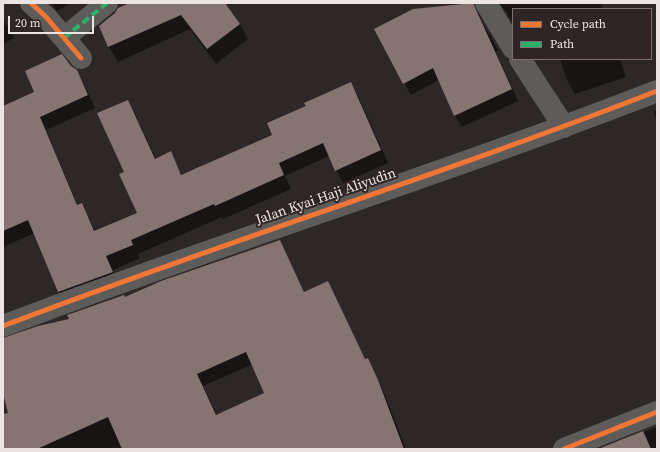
<!DOCTYPE html>
<style>
body{margin:0}
#map{position:relative;width:660px;height:452px;overflow:hidden;background:#2d2727;font-family:"Source Serif 4",serif}
canvas{display:block}
.frame{position:absolute;inset:0;border:4px solid #ece4e3;pointer-events:none}
.legend{position:absolute;left:512px;top:8px;width:140px;height:52px;box-sizing:border-box;background:#302424;border:1px solid #7b7170;margin:0;padding:5px 7px;list-style:none;font-size:12px;color:#ece4e3}
.legend li{display:flex;align-items:center;gap:8px;height:20px}
.legend b{width:20px;border:1px solid #7b7170}
.scale{position:absolute;left:8px;top:16px;width:86px;height:18px;box-sizing:border-box;border:2px solid #ece4e3;border-top:0;padding-left:5px;font-size:12px;line-height:14px;white-space:nowrap;color:#ece4e3;-webkit-text-stroke:3px #302424;paint-order:stroke}
</style>
<div id="map">
<canvas width="660" height="452"></canvas>
<div class="frame"></div>
<ul class="legend">
<li><b style="height:5px;background:#f07635"></b>Cycle path</li>
<li><b style="height:5px;background:#2db169"></b>Path</li>
</ul>
<div class="scale">20 m</div>
</div>
<script>
const context = document.querySelector('canvas').getContext('2d');
context.lineJoin = 'round';
function fill(path, color) { context.fillStyle = color; context.fill(path, 'evenodd'); }
function strokePath(path, color, width, dash) { context.strokeStyle = color; context.lineWidth = width; context.lineCap = dash ? 'butt' : 'round'; context.setLineDash(dash || []); context.stroke(path); }
function write(font, color, halo, rows, align = 'center') {
  context.font = font + ' "Source Serif 4",serif'; context.lineWidth = 4; context.setLineDash([]); context.textBaseline = 'middle'; context.strokeStyle = halo; context.fillStyle = color; for (const [text, x, y, turn = 0] of rows) {
    context.save(); context.translate(x, y); context.rotate((+turn || 0) * Math.PI / 180); context.textAlign = isNaN(turn) ? turn : align; if (halo) context.strokeText(text, 0, 0); context.fillText(text, 0, 0); context.restore();
  }
}
const shadow = new Path2D(`
 M52 3H71L57 11Z
 M133 3H223L240 24 248 39 216 64 190 29 118 62 109 47 100 26Z
 M491 3H601L603 9H513V22L505 10 500 5 492 4Z
 M473 4 480 16 482 22 498 50 496 52 518 101 462 127 455 116 439 80 411 95 404 83Z
 M3 19 14 38 3 44Z
 M560 59H620L626 77 575 94 567 80Z
 M71 67 76 70 84 84 95 108 46 130 78 206 82 204 95 231 138 214 125 173 128 101 135 114 156 159 170 153 182 176 273 135 307 106 350 83 358 96 388 163 343 183 329 156 285 176 291 189 223 219 222 217 138 254 140 258 113 270 120 285 66 305 59 292 35 233 3 247V107L36 93Z
 M657 110V123L653 111Z
 M279 241 286 253 305 293 328 283 335 295 365 360 368 359 374 371 384 393 406 449H3V415L9 414 3 388V339L70 320ZM253 364 266 393 217 415 203 386Z
 M657 427V449H601Z`);
const building = new Path2D(`
 M130 3H225L240 24 207 49 181 15 108 47 99 26 115 13 118 8Z
 M473 3 512 89 454 116 433 68 403 84 374 29 413 9Z
 M62 54 71 66 77 70 88 95 40 117 77 205 82 203 94 231 137 213 119 174 124 172 97 113 128 100 155 159 171 151 181 175 272 135 267 123 306 106 304 103 351 82 381 150 335 171 323 143 279 163 284 175 215 206 214 204 131 240 133 245 106 256 113 272 58 292 28 220 3 231V106L34 92 25 71Z
 M280 240 304 292 328 281 365 359 368 358 378 380 404 449H122L108 417 37 449H3V414L8 413 3 393V338L38 326 69 319 67 315 124 295 125 297 161 281ZM246 352 264 393 216 415 197 374Z
 M643 431 651 449H598Z`);
const minor = new Path2D(`
 M31 3 46 17 81 58
 M486 3 513 48
 M64 38 107 3
 M520 59 564 127
 M3 326C220 243 441 175 657 91
 M564 449 657 412`);
const quiet = new Path2D(`
 M64 38 107 3`);
const cycleway = new Path2D(`
 M31 3 46 17 81 58
 M3 326C220 243 441 175 657 91
 M564 449 657 412`);
const streetNames = [
 ["Jalan Kyai Haji Aliyudin",326,197,-19]
];
fill(shadow, '#0007');
fill(building, '#867473');
strokePath(minor, '#5e5b5b', 22);
strokePath(quiet, '#2db169', 4, [8, 4]);
strokePath(cycleway, '#f07635', 5);
write('14px', '#ece4e3', '#302424', streetNames);
</script>
